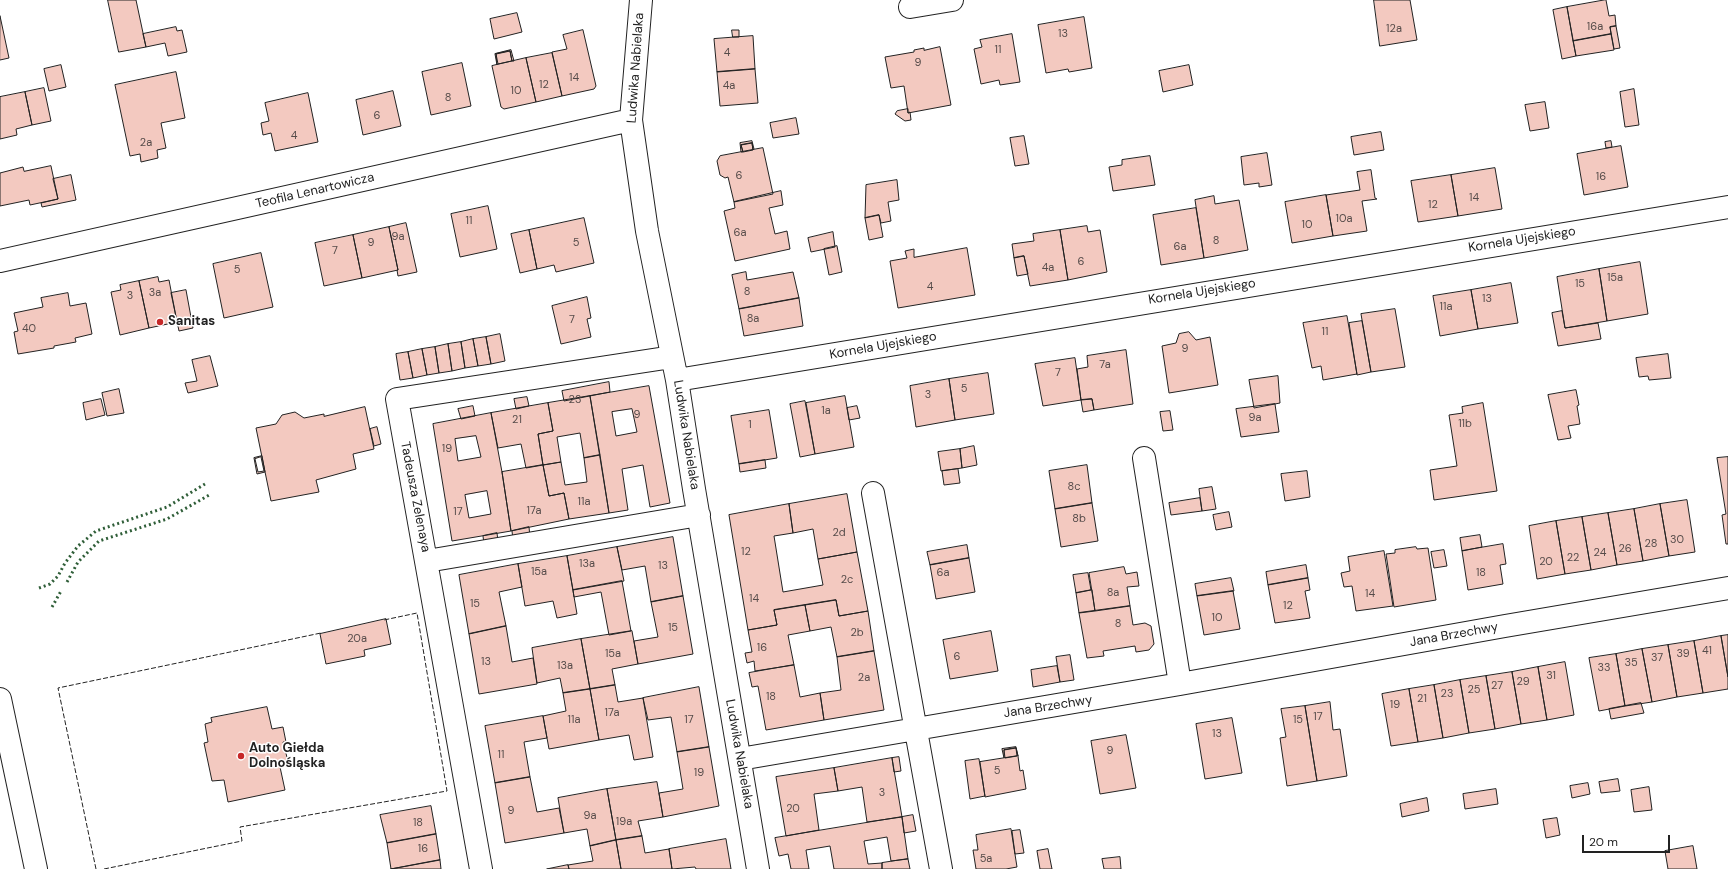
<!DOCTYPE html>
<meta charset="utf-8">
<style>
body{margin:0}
#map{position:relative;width:1728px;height:869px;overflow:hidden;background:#fff;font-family:"DM Sans",sans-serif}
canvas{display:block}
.scale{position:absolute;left:1582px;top:835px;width:88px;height:18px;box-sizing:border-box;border:2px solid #222;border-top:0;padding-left:5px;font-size:12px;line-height:14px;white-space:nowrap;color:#222;-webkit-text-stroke:3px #fff;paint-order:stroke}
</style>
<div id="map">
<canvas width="1728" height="869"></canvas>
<div class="scale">20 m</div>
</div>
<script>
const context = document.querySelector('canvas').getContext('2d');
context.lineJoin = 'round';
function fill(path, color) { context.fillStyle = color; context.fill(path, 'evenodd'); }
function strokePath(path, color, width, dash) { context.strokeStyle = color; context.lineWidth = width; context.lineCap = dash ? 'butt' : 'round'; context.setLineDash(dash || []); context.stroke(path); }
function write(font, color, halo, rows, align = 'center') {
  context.font = font + ' "DM Sans",sans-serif'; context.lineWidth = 3; context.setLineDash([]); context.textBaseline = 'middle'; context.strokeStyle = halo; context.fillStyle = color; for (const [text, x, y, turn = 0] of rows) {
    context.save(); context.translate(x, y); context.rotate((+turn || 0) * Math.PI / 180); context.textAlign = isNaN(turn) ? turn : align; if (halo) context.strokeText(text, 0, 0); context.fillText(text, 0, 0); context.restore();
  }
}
const building = new Path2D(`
 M108 0H136L146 47 119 52Z
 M1374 0H1410L1417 40 1380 46Z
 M1606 0 1609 16 1615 15 1616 26 1610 27 1611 34 1573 41 1567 7Z
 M1567 7 1576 56 1562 59 1553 10Z
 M517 13 522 32 494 39 490 19Z
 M0 16 9 58 0 60Z
 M1084 17 1092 68 1069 72 1068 69 1046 73 1038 25Z
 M1616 26 1620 48 1614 49 1610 27Z
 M176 27 177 31 182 30 187 52 168 56 165 43 146 47 143 34Z
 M583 30 596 86 594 89 562 96 552 52 567 49 563 35Z
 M732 30H739V37H733Z
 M1012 34 1020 82 1000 85 999 80 981 84 974 49 982 47 980 40Z
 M1611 34 1614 50 1576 56 1573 41Z
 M753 36 755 69 717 72 714 39Z
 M940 47 951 105 908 113 904 86 891 88 885 57 914 52V50L924 48V50Z
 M511 50 514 61H512L510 51 496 54 497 65 495 54Z
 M510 51 512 61 498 64 496 54Z
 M552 53 562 96 536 102 526 58Z
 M526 58 536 102 504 109 501 107 492 66Z
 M462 63 471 106 431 115 422 72Z
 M61 65 66 87 49 91 44 69Z
 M1189 65 1193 85 1163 92 1159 71Z
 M755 69 758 103 720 106 717 72Z
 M176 72 185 118 161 123 166 148 157 150 158 158 141 162 140 154 130 156 115 85Z
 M44 88 51 121 32 125 25 92Z
 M1634 89 1639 125 1625 127 1620 92Z
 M393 91 401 126 363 135 356 100Z
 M25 92 32 125 16 129 17 135 0 139V97Z
 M308 93 318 142 275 151 271 133 263 135 261 123 269 121 265 103Z
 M1545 102 1549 128 1530 131 1525 105Z
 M908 109V113L910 112 911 120 905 121 895 114 897 111Z
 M796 118 799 134 773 138 770 123Z
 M1381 132 1384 150 1354 155 1351 137Z
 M1024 136 1029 164 1015 166 1010 138Z
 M752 141 754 149 753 150 752 143 741 145 743 152H741L740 143Z
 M1611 141 1612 147 1606 148 1605 142Z
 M752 143 753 150 743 152 741 145Z
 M1621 146 1628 187 1584 195 1577 154Z
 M763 148 773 194 734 202 728 177 725 178 720 175 717 161 720 156Z
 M1267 153 1272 185 1259 187V183L1244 185 1241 157Z
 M1150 156 1155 185 1113 191 1109 167 1122 165V160Z
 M51 166 58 199 30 205 29 200 0 206V173L23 167 24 171Z
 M1495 168 1502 209 1458 216 1451 175Z
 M1371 170 1375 198 1377 199 1362 201 1367 231 1333 236 1326 195 1360 190 1357 172Z
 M71 175 76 200 42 207 41 203 58 199 53 179Z
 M1451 175 1458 216 1418 222 1411 181Z
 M897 180 899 200 888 202 891 221 881 223 879 215 865 218 866 185Z
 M781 191 783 205 769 208 775 234 787 231 790 249 735 261 724 211 735 208 734 202Z
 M1326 195 1333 236 1292 243 1285 202Z
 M1214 196 1215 204 1239 200 1248 250 1204 258 1195 200Z
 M488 206 497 249 460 257 451 214Z
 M1196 208 1204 258 1161 265 1153 215Z
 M879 215 883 237 869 240 865 218Z
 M584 218 594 263 556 272 554 265 537 269 529 230Z
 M406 223 417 272 398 276 397 270H398L389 227Z
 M1087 226 1088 232 1100 230 1107 272 1068 280 1060 230Z
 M389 227 398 270 362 278 353 235Z
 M529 230 537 269 520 273 511 234Z
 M1060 230 1068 280 1030 286 1024 256 1014 258 1012 244 1034 241 1033 234Z
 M833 232 835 247 811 252 808 238Z
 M353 235 362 278 324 286 315 243Z
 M837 246 842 272 829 275 824 249Z
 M967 248 975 295 898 308 890 261 907 258 905 251 914 249V257Z
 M261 253 273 307 224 318 213 264Z
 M1024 256 1028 274 1017 276 1014 258Z
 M1640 262 1648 314 1607 321 1599 269Z
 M1599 269 1607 321 1565 328 1557 277Z
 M746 272 747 280 793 272 799 298 739 309 732 275Z
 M158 277 159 282 169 280 177 322 149 328 139 281Z
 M139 281 149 328 120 335 111 292 121 290 120 285Z
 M1511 283 1518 323 1478 329 1471 290Z
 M186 290 193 328 179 331 171 293Z
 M1471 290 1478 329 1440 336 1433 296Z
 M68 293 70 306 86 303 92 334 75 338 76 342 54 346V348L18 354 14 332 18 331 14 313 43 307 41 298Z
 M587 297 591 318 587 319 591 337 561 344 552 306Z
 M799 298 803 326 744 336 739 309Z
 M1395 309 1405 367 1371 372 1361 314Z
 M1562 311 1565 328 1598 323 1601 339 1558 346 1552 313Z
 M1347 316 1357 374 1323 380 1321 366 1312 368 1303 323Z
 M1362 321 1371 372 1357 375 1349 323Z
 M1189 332 1196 340 1210 337 1218 385 1169 393 1162 346 1176 343 1179 334Z
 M500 334 505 361 491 364 486 337Z
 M486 337 491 364 478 366 473 339Z
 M473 339 478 366 465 368 461 342Z
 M461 342 465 368 452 371 448 344Z
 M448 344 452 371 439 373 435 347Z
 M435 347 439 373 427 375 422 349Z
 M422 349 427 375 413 378 408 352Z
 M1126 350 1133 404 1094 410 1092 399 1081 400 1077 369 1088 367 1087 356Z
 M408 352 413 378 400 380 396 354Z
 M1668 354 1671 378 1649 380 1648 376 1639 377 1636 358Z
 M210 356 218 386 188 393 185 383 197 381 192 360Z
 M1075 358 1081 400 1043 406 1035 364Z
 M988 373 994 414 955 420 949 379Z
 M1278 376 1280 403 1254 408 1249 380Z
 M949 379 955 420 916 427 910 386Z
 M609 382 610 392 564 401 562 391Z
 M649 386 670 503 650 507 643 465 622 469 628 510 609 513 590 396ZM632 409 637 432 616 436 612 412Z
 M119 389 124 413 107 416 102 393Z
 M1576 390 1579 405 1577 406 1580 424 1568 426 1571 438 1558 440 1548 395Z
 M590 396 600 455 584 458 580 433 557 437 561 462 543 465 538 434 553 431 548 403Z
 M845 396 854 447 815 454 806 403Z
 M527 397 529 406 516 409 514 399Z
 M101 399 105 415 86 420 83 403Z
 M1092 399 1094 410 1083 412 1081 400Z
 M805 401 815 454 800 457 790 404Z
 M548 403 553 431 538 434 543 465 526 468 521 444 498 448 491 413Z
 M1483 403 1497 491 1434 500 1430 470 1457 466 1449 415 1463 413 1462 407Z
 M1275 404 1279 432 1241 437 1236 409Z
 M473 406 475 416 461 419 458 409Z
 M857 406 860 418 849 420 847 408Z
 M365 407 374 449 353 454 356 469 316 480 319 492 271 501 256 428 276 424 282 415 295 412 304 418 324 414V416Z
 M769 410 777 458 739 464 731 416Z
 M1170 411 1173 430 1163 431 1160 412Z
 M491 413 502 472 511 531 452 541 433 424ZM476 436 481 457 458 461 455 439ZM487 491 491 514 469 518 465 495Z
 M377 427 381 444 374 446 370 429Z
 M974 446 977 465 962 468 960 449Z
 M960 449 962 468 941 471 938 452Z
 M600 455 609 513 569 519 564 493 549 496 543 465 561 462 565 485 587 482 584 458Z
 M262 456 265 472 257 474 254 458Z
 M261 457 264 471 258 472 255 459Z
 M1728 457V544H1726L1722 515 1726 514 1717 458Z
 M765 460 766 468 740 472 739 464Z
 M543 465 549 496 564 493 569 519 511 531 502 472Z
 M1087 465 1092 503 1055 509 1049 471Z
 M958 469 960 483 944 485 942 471Z
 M1307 471 1310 497 1285 501 1281 474Z
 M1212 487 1216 509 1202 511 1199 489Z
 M847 494 857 552 818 559 813 529 793 533 789 504Z
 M1200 498 1202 511 1171 515 1169 503Z
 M1687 500 1695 552 1669 556 1660 504Z
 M1092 503 1098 541 1061 547 1055 509Z
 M789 504 793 533 774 536 783 592 823 585 818 559 857 552 868 611 839 616 836 600 774 610 777 625 748 630 729 515Z
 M1660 504 1669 556 1643 561 1634 509Z
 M1634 509 1643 561 1617 565 1608 513Z
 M1229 512 1232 527 1216 530 1213 515Z
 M1608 513 1617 565 1591 570 1582 517Z
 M1582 517 1591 570 1565 574 1556 521Z
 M1556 521 1565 574 1537 579 1529 526Z
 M529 527 530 537 513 540 512 531Z
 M497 533 498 541 484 544 483 536Z
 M1480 535 1482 547 1462 551 1460 538Z
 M673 537 683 596 651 602 645 566 622 570 617 547Z
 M1503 544 1506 564 1500 565 1503 584 1468 590 1462 551Z
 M967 545 969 558 930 565 927 552Z
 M617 547 624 581 573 590 567 556Z
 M1416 547 1417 549 1428 548 1436 600 1394 607 1386 554 1395 553V550Z
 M1444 550 1447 566 1434 568 1431 552Z
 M1384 551 1393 606 1356 611 1352 586 1344 587 1341 573 1350 571 1348 557Z
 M567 556 577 614 557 618 553 601 525 606 518 564Z
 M969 558 975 592 936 599 930 565Z
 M518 564 522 587 499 592 506 626 469 634 459 575Z
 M1306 565 1308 578 1268 585 1266 572Z
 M1124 567 1126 574 1137 572 1139 586 1127 587 1130 606 1095 611 1089 573Z
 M1088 573 1091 590 1076 593 1073 575Z
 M1231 578 1234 591 1197 596 1195 584Z
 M1308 578 1310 590 1305 591 1310 618 1275 623 1268 585Z
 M622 581 631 631 609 635 601 592 574 597 573 590Z
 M1092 590 1095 611 1079 613 1076 593Z
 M1233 591 1240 629 1204 635 1197 596Z
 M683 596 693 654 638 664 634 641 658 637 651 602Z
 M836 600 839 616 868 611 874 651 837 657 831 627 810 631 805 605Z
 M805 605 810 631 788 635 794 665 755 671 754 661 747 663 745 653 752 652 748 630 777 625 774 610Z
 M1130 606 1133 625 1145 623 1151 626 1154 644 1149 650 1136 652 1135 646 1103 651 1104 656 1087 658 1079 613Z
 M386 619 391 644 364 650 365 656 326 664 320 634Z
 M506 626 512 662 533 658 537 684 479 694 469 634Z
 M632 631 638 664 612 669 615 685 590 689 581 639Z
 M991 631 998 671 950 679 943 640Z
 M1728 635V677L1721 636Z
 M1721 636 1728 677V689L1703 693 1694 641Z
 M581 639 590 689 563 693 560 678 537 683 532 648Z
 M1694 641 1703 693 1677 697 1668 645Z
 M1668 645 1677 697 1652 702 1642 649Z
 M1642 649 1652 702 1625 706 1616 654Z
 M874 651 884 710 824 720 820 693 841 690 837 657Z
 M1616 654 1625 706 1599 711 1589 658Z
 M1070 655 1074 680 1060 682 1056 657Z
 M1565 662 1574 715 1547 720 1538 667Z
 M794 665 800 697 820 693 824 720 766 730 758 686 752 687 749 673Z
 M1057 666 1060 682 1033 687 1031 670Z
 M1538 667 1547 720 1521 724 1512 672Z
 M1512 672 1521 724 1495 729 1486 676Z
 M1486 676 1495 729 1469 733 1460 680Z
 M1460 680 1469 733 1443 738 1434 685Z
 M615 685 618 702 643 698 653 757 634 760 629 735 599 740 590 689Z
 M1434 685 1443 738 1418 742 1409 689Z
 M699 687 709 747 677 752 671 717 648 720 643 698Z
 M590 689 599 740 549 749 543 716 566 711 563 693Z
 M1409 689 1418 742 1391 746 1382 694Z
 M1330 702 1333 730 1340 729 1347 776 1317 781 1305 706Z
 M1641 703 1644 713 1611 719 1609 709Z
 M1305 706 1317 781 1287 786 1280 738 1286 737 1281 709Z
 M267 707 272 729 283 727 286 742H283L289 765 280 767 285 790 228 802 224 780 212 781 204 743 208 742 205 724 212 722 211 718Z
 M543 716 547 738 524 742 530 777 495 783 485 726Z
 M1232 718 1242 773 1205 779 1196 724Z
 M1126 735 1136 788 1100 794 1091 741Z
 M709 747 719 806 663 817 659 793 683 789 677 752Z
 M1016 747 1018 756 1016 748 1004 750V758L1002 749Z
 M1016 748 1017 756 1005 758 1004 750Z
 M1018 756 1020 771 1023 770 1026 789 985 797 980 762Z
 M899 757 901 771 894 772 892 758Z
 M892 758 902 817 867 822 862 787 838 791 834 768Z
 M979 759 985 796 970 799 965 761Z
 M834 768 838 791 814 794 819 830 786 836 776 777Z
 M530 777 537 812 559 808 564 833 505 843 495 783Z
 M1618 779 1620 791 1601 793 1599 782Z
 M657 782 663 817 638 821 642 836 616 840 607 789Z
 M1588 783 1590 794 1572 798 1570 786Z
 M1649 787 1652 810 1634 812 1631 790Z
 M607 789 616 840 590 846 587 829 564 833 558 798Z
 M1496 789 1498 804 1465 809 1463 794Z
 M1427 798 1429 811 1402 817 1400 804Z
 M431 806 436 834 387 843 380 815Z
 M913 815 916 831 904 833 902 817Z
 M902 817 908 859 891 861 887 837 864 841 868 864 882 863V869H834L830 846 806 850 809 869H791L788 854 779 856 775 838Z
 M1557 818 1560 835 1546 838 1543 820Z
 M1011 829 1017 867 1006 869H976L973 850H978L976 835Z
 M1020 830 1024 853 1015 854 1012 831Z
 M436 834 440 860 391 869 387 843Z
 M642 836 645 853 669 849 672 869H621L616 840Z
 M726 839 731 869H696L695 867 672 869 669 849Z
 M616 840 621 869H569L568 865 593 861 590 846Z
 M1693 846 1697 869H1668L1665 851Z
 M1048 849 1052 869H1040L1037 851Z
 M1120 857 1121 869H1104L1102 859Z
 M908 859 910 869H882V863Z
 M440 860 441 869H391Z
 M568 865 569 869H547Z`);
const minor = new Path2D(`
 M641 0 631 120 647 231 677 380 694 489 758 869
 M910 7 952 0
 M0 261 631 120
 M677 380 1728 207
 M1144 458 1180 684
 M873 493 941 869
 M427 561 699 515
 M0 699 36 869
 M740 759 1180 684 1505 626 1728 588
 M481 869 397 399 672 357`);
const hedge = new Path2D(`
 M67 582 78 562 99 541 167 519 211 494
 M39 588 50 584 58 576 65 563 78 546 96 531 167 507 205 484
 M52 607 61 591`);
const fence = new Path2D(`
 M96 869 58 688 321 633
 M104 869 242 841 240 827 447 791 417 613 384 620`);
const markers = [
 [160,322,4,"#c62828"],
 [241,756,4,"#c62828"]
];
const numberNames = [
 ["16a",1595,27],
 ["12a",1394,29],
 ["13",1063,34],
 ["11",998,50],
 ["4",727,53],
 ["9",918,63],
 ["14",574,78],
 ["12",544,85],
 ["4a",729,86],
 ["10",516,91],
 ["8",448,98],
 ["6",377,116],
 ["4",294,136],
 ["2a",146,143],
 ["6",739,176],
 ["16",1601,177],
 ["14",1474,198],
 ["12",1433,205],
 ["10a",1344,219],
 ["11",469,221],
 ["10",1307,225],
 ["6a",740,233],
 ["9a",398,237],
 ["8",1216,241],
 ["9",371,243],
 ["5",576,243],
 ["6a",1180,247],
 ["7",335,251],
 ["6",1081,262],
 ["4a",1048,268],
 ["5",237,270],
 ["15a",1615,278],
 ["15",1580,284],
 ["4",930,287],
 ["8",747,292],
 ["3a",155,293],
 ["3",130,296],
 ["13",1487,299],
 ["11a",1446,307],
 ["8a",753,319],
 ["7",572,320],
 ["40",29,329],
 ["11",1325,332],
 ["9",1185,349],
 ["7a",1105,365],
 ["7",1058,373],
 ["5",964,389],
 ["3",928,395],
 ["23",575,400],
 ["1a",826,411],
 ["9",637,415],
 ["9a",1255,418],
 ["21",517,420],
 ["11b",1465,424],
 ["1",750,425],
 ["19",447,449],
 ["8c",1074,487],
 ["11a",584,502],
 ["17a",534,511],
 ["17",458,512],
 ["8b",1079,519],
 ["2d",839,533],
 ["30",1677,540],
 ["28",1651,544],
 ["26",1625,549],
 ["12",746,552],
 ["24",1600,553],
 ["22",1573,558],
 ["20",1546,562],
 ["13a",587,564],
 ["13",663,566],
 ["15a",539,572],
 ["6a",943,573],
 ["18",1481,573],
 ["2c",847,580],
 ["8a",1113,593],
 ["14",1370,594],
 ["14",754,599],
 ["15",475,604],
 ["12",1288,606],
 ["10",1217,618],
 ["8",1118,624],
 ["15",673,628],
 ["2b",857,633],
 ["20a",357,639],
 ["16",762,648],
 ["41",1707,651],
 ["15a",613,654],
 ["39",1683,654],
 ["6",957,657],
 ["37",1657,658],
 ["13",486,662],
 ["35",1631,663],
 ["13a",565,666],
 ["33",1604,668],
 ["31",1551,676],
 ["2a",864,678],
 ["29",1523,682],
 ["27",1497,686],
 ["25",1474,690],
 ["23",1447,694],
 ["18",771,697],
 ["21",1422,699],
 ["19",1395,705],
 ["17a",612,713],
 ["17",1318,717],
 ["11a",574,720],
 ["17",689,720],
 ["15",1298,720],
 ["13",1217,734],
 ["9",1110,751],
 ["11",501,755],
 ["5",997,771],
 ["19",699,773],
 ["3",882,793],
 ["20",793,809],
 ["9",511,811],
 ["9a",590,816],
 ["19a",624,822],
 ["18",418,823],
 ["16",423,849],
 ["5a",986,859]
];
const streetNames = [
 ["Ludwika Nabielaka",636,68,-86],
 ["Teofila Lenartowicza",315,191,-13],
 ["Kornela Ujejskiego",1522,240,-9],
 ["Kornela Ujejskiego",1202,292,-9],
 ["Kornela Ujejskiego",883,346,-10],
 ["Ludwika Nabielaka",686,435,81],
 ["Tadeusza Zelenaya",415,497,79],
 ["Jana Brzechwy",1454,635,-10],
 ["Jana Brzechwy",1048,707,-9],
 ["Ludwika Nabielaka",739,754,80]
];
const poiNames = [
 ["Sanitas",168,322],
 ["Auto Giełda",249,749],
 ["Dolnośląska",249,764]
];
fill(building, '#f3c9c0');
strokePath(building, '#222', 1);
strokePath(minor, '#222', 24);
strokePath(minor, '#fff', 22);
strokePath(hedge, '#2f5e38', 3, [2, 3]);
strokePath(fence, '#222', 1, [5, 2]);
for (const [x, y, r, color] of markers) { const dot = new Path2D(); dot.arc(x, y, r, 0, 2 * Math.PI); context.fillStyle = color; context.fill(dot); strokePath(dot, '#fff', 1.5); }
write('11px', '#564c4a', null, numberNames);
write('13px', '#222', '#fff', streetNames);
write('bold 13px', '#222', '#fff', poiNames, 'left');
</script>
